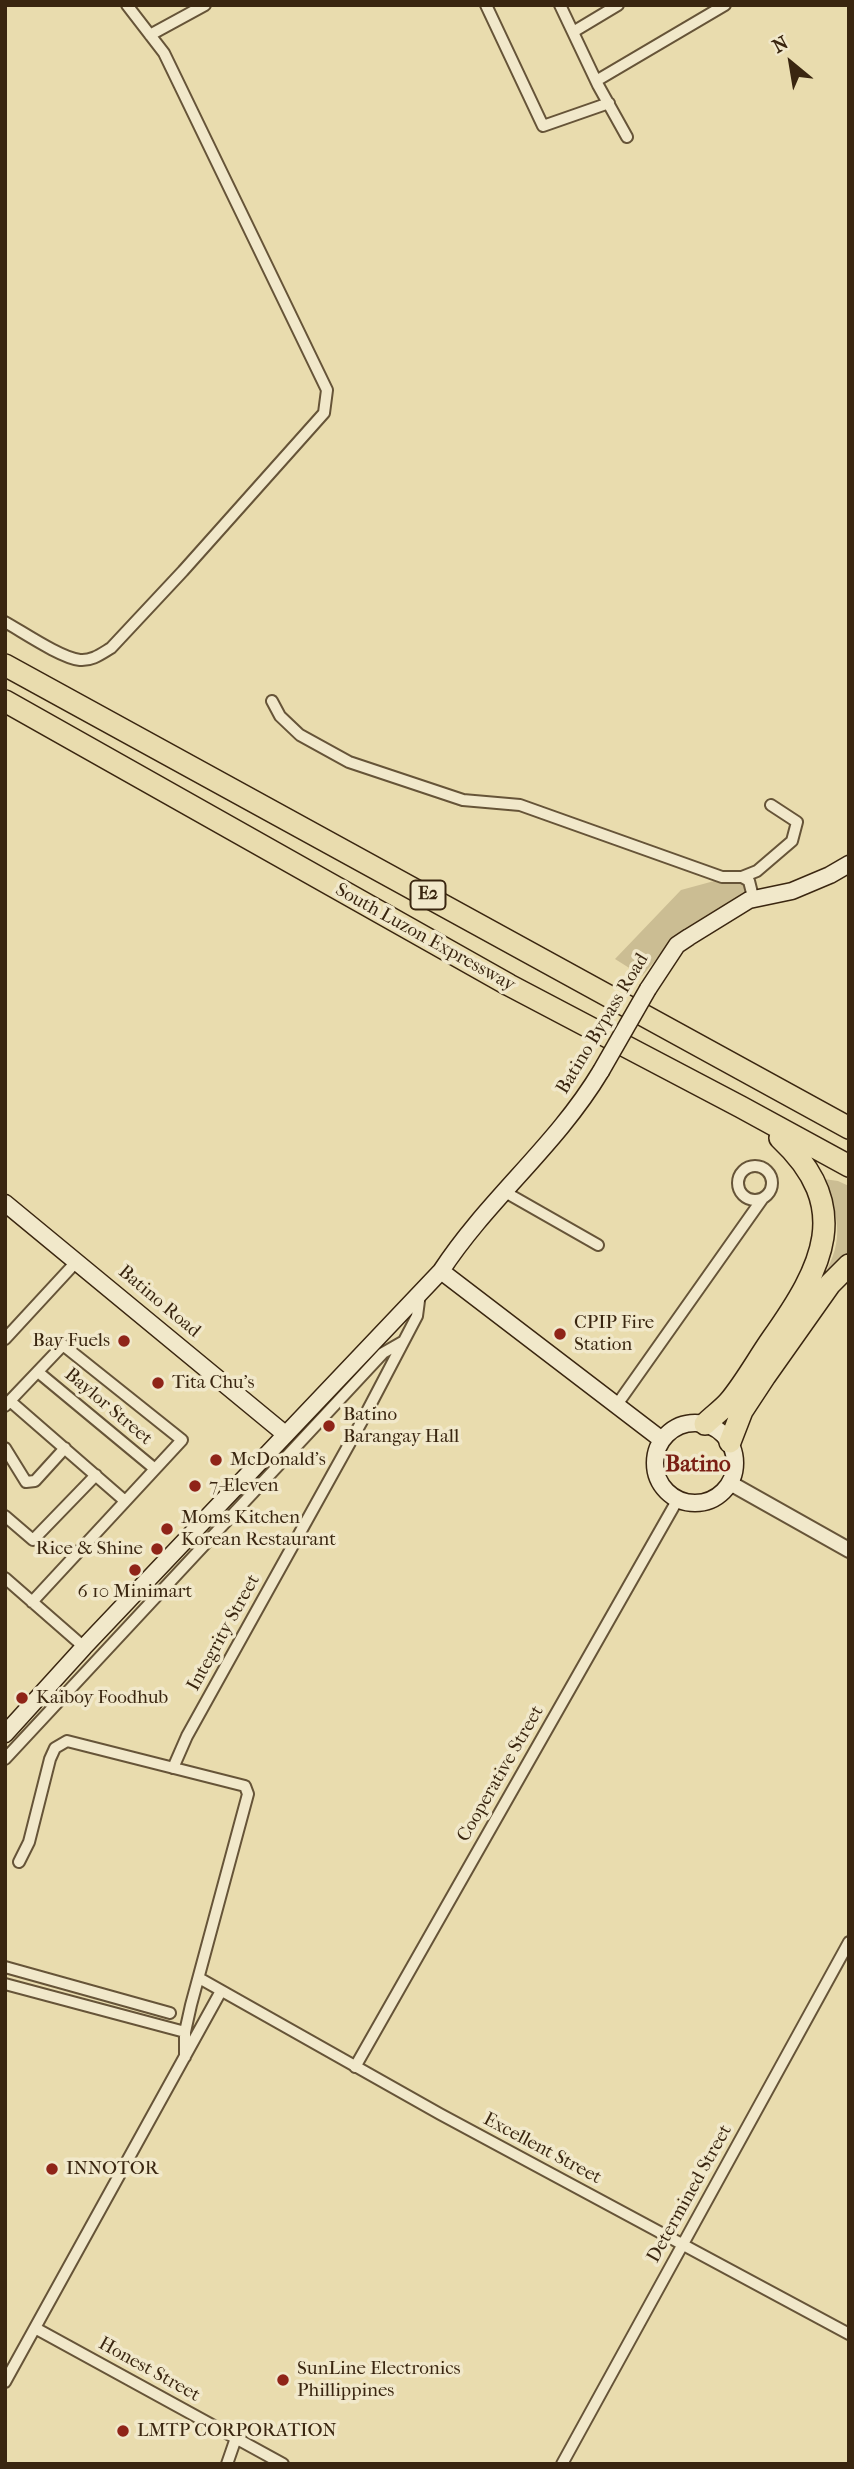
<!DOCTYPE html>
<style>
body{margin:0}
#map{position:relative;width:854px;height:2469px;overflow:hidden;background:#e9dcae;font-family:"IM FELL French Canon",serif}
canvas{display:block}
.frame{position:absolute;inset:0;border:7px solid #3a2610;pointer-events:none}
.north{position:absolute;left:756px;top:28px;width:70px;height:70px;-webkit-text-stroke:5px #f1e8ca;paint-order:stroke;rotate:330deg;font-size:19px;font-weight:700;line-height:28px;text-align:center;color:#3a2610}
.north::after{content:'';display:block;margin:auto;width:24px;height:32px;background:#3a2610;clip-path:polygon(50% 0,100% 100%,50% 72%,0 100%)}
</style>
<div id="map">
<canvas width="854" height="2469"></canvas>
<div class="frame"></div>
<div class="north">N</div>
</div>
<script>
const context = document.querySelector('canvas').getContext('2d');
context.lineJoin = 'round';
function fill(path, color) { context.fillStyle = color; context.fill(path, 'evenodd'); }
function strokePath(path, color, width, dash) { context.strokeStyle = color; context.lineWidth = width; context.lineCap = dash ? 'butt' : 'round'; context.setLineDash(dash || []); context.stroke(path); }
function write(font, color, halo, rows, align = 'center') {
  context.font = font + ' "IM FELL French Canon",serif'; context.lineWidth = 7; context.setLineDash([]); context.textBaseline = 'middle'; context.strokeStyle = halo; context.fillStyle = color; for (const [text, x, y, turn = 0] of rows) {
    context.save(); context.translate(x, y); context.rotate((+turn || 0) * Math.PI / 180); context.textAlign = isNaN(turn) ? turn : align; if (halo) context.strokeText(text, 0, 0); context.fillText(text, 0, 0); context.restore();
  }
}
const green = new Path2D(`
 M751 871 754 899 676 936 642 976 615 959 681 890Z
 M824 1179 838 1181 849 1186V1257L831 1274 824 1275C845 1239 838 1215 824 1179Z`);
const minor = new Path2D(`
 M486 5 543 126 609 103
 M560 5 598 85 627 137
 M573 32 618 5
 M150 35 205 5
 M596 81 725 5
 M5 622C23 632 61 658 80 660 92 661 101 654 111 648L183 571 324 413 327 390 164 53 127 5
 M272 701 280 716 300 735 349 762 463 800 520 805 722 877H742L749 881 752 893 749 900
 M742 877 757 871 792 841 797 822 771 805
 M738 1183a17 17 0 1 1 34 0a17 17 0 1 1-34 0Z
 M505 1192 598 1245
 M5 1339 77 1261
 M38 1372 155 1469
 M10 1401 125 1501
 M5 1406 63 1345 182 1440 32 1602
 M616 1406 763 1198
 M5 1448 26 1482 35 1481 65 1448
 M5 1516 33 1540 96 1475
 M5 1578 84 1647
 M5 1759 383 1353 404 1341
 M173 1768 187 1736 362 1421 417 1316 420 1293
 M19 1862 29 1842 50 1759 55 1748 67 1741 245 1786 248 1794 191 2005 185 2032V2057
 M5 1967 170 2013
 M199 1978 440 2114 849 2334
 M5 1984 185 2032
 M355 2067 678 1499
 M35 2328 283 2464
 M5 2382 221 1991
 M227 2464 236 2438
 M562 2464 849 1942`);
const tertiary = new Path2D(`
 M730 1483 849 1550`);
const secondary = new Path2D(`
 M648 989 677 945 689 937 749 900 792 891 830 875 849 864
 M5 1203 285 1434
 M441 1271 662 1440
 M655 1463a40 40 0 1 1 80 0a40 40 0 1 1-80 0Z
 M5 1734 84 1647 441 1271C488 1199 556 1146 601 1071`);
const motorway = new Path2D(`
 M5 665 849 1128
 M5 701 509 985 741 1107 849 1166
 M705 1424C713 1416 722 1410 729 1402 745 1383 758 1359 772 1339 823 1267 854 1207 780 1138
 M730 1442 742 1411 765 1376 830 1284 849 1265`);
const secondaryBridge = new Path2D(`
 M601 1071 648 989`);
const markers = [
 [560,1334,7,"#8f2418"],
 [124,1341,7,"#8f2418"],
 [158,1383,7,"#8f2418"],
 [329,1426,7,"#8f2418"],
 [216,1460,7,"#8f2418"],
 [195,1486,7,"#8f2418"],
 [167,1529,7,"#8f2418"],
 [157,1549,7,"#8f2418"],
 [135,1570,7,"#8f2418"],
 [22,1698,7,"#8f2418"],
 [52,2169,7,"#8f2418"],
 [283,2380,7,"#8f2418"],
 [123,2431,7,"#8f2418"]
];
const shields = [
 [428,895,35]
];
const shieldNames = [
 ["E2",428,895]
];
const streetNames = [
 ["South Luzon Expressway",425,938,29],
 ["Batino Bypass Road",603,1024,-59],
 ["Batino Road",159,1302,40],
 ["Baylor Street",108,1407,40],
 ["Integrity Street",224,1633,-61],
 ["Cooperative Street",501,1774,-60],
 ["Excellent Street",542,2149,28],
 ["Determined Street",690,2194,-61],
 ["Honest Street",149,2370,29]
];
const poiNames = [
 ["CPIP Fire",574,1323],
 ["Station",574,1345],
 ["Bay Fuels",110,1341,"right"],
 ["Tita Chu's",172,1383],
 ["Batino",343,1415],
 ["Barangay Hall",343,1437],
 ["McDonald's",230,1460],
 ["7-Eleven",209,1486],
 ["Moms Kitchen",181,1518],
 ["Korean Restaurant",181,1540],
 ["Rice & Shine",143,1549,"right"],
 ["6 10 Minimart",135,1592,"center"],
 ["Kaiboy Foodhub",36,1698],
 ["INNOTOR",66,2169],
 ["SunLine Electronics",297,2369],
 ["Phillippines",297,2391],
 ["LMTP CORPORATION",137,2431]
];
const quarterNames = [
 ["Batino",698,1465]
];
fill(green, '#cbbd93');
strokePath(minor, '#665438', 14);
strokePath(tertiary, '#665438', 18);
strokePath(secondary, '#3a2610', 19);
strokePath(motorway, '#3a2610', 24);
strokePath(minor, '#f1e8ca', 10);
strokePath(tertiary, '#f1e8ca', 14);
strokePath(secondary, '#f1e8ca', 16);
strokePath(motorway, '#e9dcae', 21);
strokePath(secondaryBridge, '#3a2610', 19, []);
strokePath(secondaryBridge, '#f1e8ca', 16);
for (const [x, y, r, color] of markers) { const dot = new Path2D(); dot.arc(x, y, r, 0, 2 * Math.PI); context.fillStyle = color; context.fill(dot); strokePath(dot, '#f1e8ca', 2.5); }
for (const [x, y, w] of shields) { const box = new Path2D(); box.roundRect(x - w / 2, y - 14.5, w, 29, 5); context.fillStyle = '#f1e8ca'; context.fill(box); strokePath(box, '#3a2610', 2); }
write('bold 18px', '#3a2610', null, shieldNames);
write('19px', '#3a2610', '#f1e8ca', streetNames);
write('19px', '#3a2610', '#f1e8ca', poiNames, 'left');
write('bold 23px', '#7a1f14', '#f1e8ca', quarterNames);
</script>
